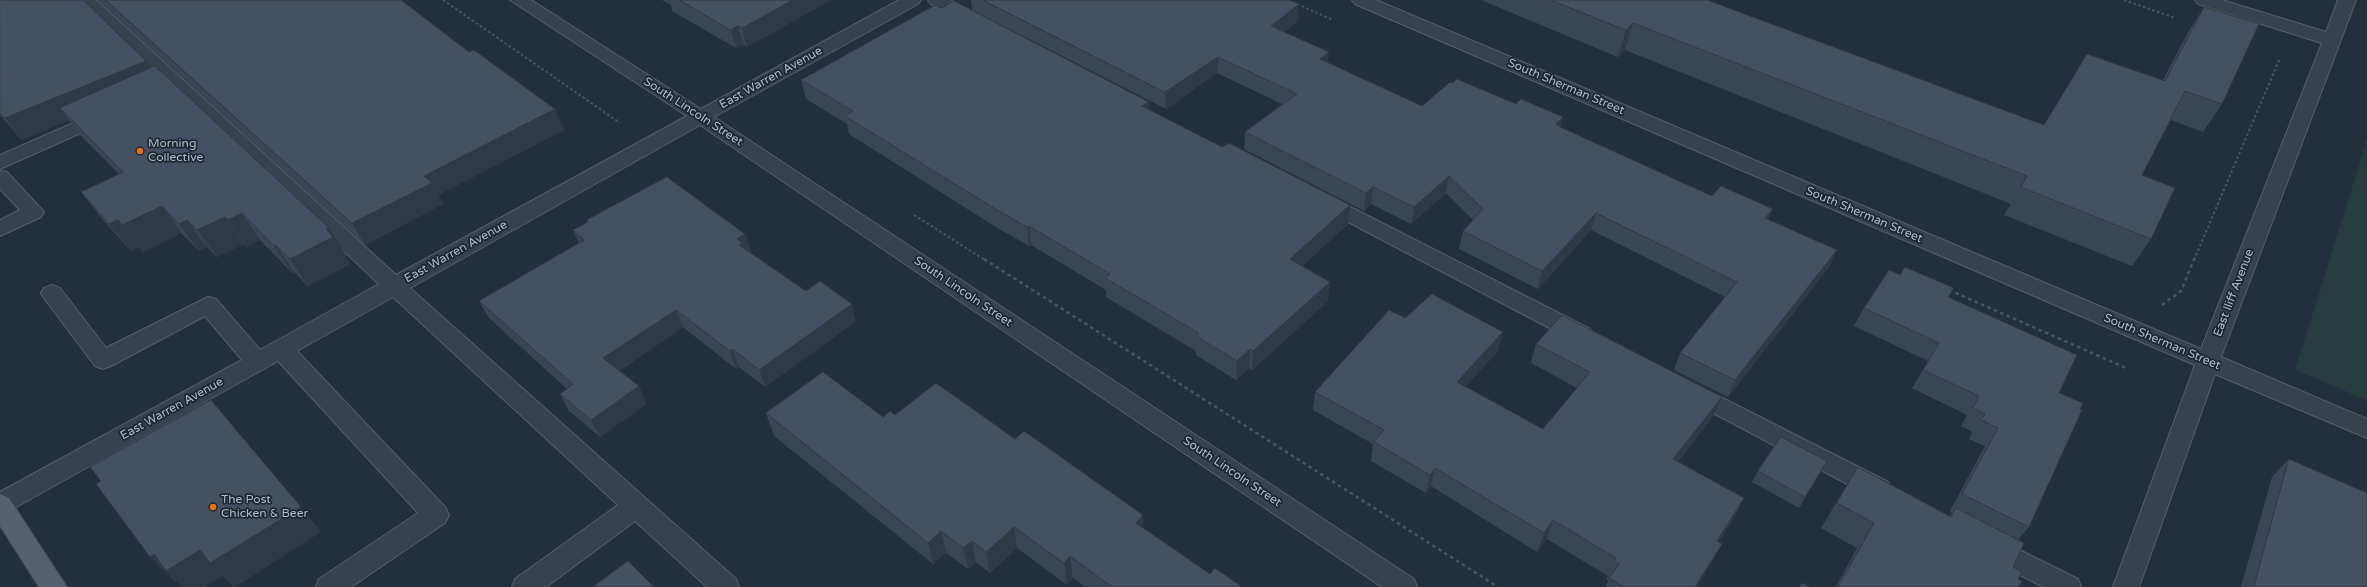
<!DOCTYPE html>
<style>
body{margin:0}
canvas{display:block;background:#242f3e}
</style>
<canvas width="2367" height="587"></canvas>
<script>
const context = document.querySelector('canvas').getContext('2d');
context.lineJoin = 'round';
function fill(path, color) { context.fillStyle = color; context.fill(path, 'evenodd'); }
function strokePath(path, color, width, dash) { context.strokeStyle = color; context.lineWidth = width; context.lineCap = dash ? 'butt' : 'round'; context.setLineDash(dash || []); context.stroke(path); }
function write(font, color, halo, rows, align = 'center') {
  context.font = font + ' "Varela Round",sans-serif'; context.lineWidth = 3.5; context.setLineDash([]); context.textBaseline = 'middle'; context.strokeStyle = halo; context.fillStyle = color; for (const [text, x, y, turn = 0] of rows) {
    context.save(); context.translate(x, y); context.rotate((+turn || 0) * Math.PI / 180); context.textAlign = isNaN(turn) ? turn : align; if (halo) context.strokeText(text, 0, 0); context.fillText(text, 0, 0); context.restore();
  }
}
const green = new Path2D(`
 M2367 140V400L2295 370Z`);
const pathFar1 = new Path2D(`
 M443 0 620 123
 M2124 0 2175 18
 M1297 4 1333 20
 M914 215 985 260
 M2194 260 2280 58`);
const path = new Path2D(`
 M984 259 1498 587
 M1949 290 2126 368
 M2162 305 2181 291 2194 259`);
const minor = new Path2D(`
 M77 0H96L396 275 687 116 510 0H531L701 109 899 0H921L918 4 714 117 1414 579 1417 587H1382L700 125 410 288 736 579 739 587H707L635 521 546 587H512L515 579 618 505 393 297 297 351 445 507 449 515 445 523 351 587H316L319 579 418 513 278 361 9 511 0 514V492L242 360 205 316 111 366 103 369 95 366 44 298 41 293 44 288 52 285 60 288 106 348 208 297 216 299 260 350 379 284Z
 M928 0H950L979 15 982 19 979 23H967L931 4Z
 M1352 0H1376L2201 349 2322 43 2198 4 2195 0H2222L2326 32 2338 0H2356L2221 357 2367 419V438L2215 374 2139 587H2113L2195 365 1355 4Z
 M103 110 110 112 113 116 110 120 0 169V155Z
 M0 171 7 172 44 212 41 217 0 236V220L20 210 0 189Z
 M1323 193 1590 329 1593 335 1590 341 1582 343 1574 341 1316 205 1313 200 1316 195Z
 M1691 382 1888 482 1892 489 1888 496 1879 499 1870 496 1683 397 1679 391 1683 385Z
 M1989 535 2078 579 2081 587H2043L1980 554 1976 546 1980 538Z`);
const major = new Path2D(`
 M0 494 9 498 67 587H39L0 526Z`);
const wall = new Path2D(`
 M0 0 151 68 346 255H345L350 264 308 286 294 272 292 273 260 240 247 247 244 244 217 257 207 247 199 251 181 233 143 252 139 247 131 251 102 219 81 192 119 174 80 135 69 120 22 140 0 115Z
 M98 0H401L469 52 564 130 438 195 443 204 365 245Z
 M662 0H831L747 47 743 44 736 48 672 11 671 5Z
 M971 0H1289L1298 21 1284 32 1328 63 1422 106 1516 104 1563 117 1560 127 1712 196 1773 209 1768 220 1837 250 1829 267 1728 397 1674 370 1680 353 1725 297 1591 230 1538 289 1459 249 1463 231 1473 220 1446 193 1411 224 1371 204 1364 211 1244 149 1245 132 1282 104 1217 73 1166 109 972 10Z
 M1481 0H1707L2044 125 2163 80 2187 34 2204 7 2222 104 2203 132 2171 120 2142 175 2151 239 2132 266 2004 215 2011 204 1625 50 1618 57Z
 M941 8 1149 102V110L1348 224 1302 266 1328 301 1252 370 1249 368 1236 380 1196 355V351L1106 297V290L1031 245 1029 246 999 229 849 134 847 124 806 99 801 80Z
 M587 220 745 234 751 251 749 252 806 291 856 321 765 387 739 367 736 369 683 327 619 371 639 386 646 404 600 437 569 411 560 394 567 389 489 318 479 301 579 243 573 230 588 222Z
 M1948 297 2059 393 2029 527 2018 540 2013 567 2018 579 2019 587H1836L1857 548 1821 528 1858 467 1950 516 1952 513 1950 511 1985 446 1969 439 1972 432 1961 426 1967 415 1912 388 1928 361 1854 326 1864 308Z
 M1405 318 1498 351 1465 387 1543 429 1577 388 1531 363 1536 344 1713 416 1678 462 1744 498 1735 516 1719 542 1712 562 1697 587H1606L1608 581 1606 579 1608 576 1547 539 1537 552 1431 486 1426 493 1371 461 1373 444 1313 410 1315 392Z
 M766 413 883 417 895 415 1015 439 1143 515V528L1210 574 1242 587H1085L1073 578 1067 585 1017 548 990 573 976 562 968 569 946 553 933 564 774 436Z
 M2289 459 2367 587H2241L2272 477Z
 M1758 471 1821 472 1799 508 1752 482Z`);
const shadedWall = new Path2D(`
 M793 0H831L747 47 742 28Z
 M1299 4 1298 21 1270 43 1271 26Z
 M1633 23 1625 50 1618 57 1626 30Z
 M738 26 743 44 736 48 731 30Z
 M1329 52 1328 68 1320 59Z
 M1218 57 1217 73 1166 109 1165 92Z
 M146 61 160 82 60 108 69 120 22 140 5 118Z
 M1149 102V120L1142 106Z
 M555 109 564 130 438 195 443 204 365 245 352 223 424 176Z
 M1563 117 1558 134 1556 124Z
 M1449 176 1446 193 1411 224 1414 207Z
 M1373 187 1371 204 1364 211 1366 193Z
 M1350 205 1348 224 1288 278 1290 259Z
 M162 206 181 233 143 252 139 247 131 251 109 224 118 220Z
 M1773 209 1766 226 1765 218Z
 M242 213 260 240 247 247 228 220Z
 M1596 213 1591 230 1538 289 1542 271Z
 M225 217 244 244 217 257 197 230Z
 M187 220 207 247 199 251 179 224Z
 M1029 226 1031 245 1029 246 1027 227Z
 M329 228 346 255H345L350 264 308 286 290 259 326 229Z
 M745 234 751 251 746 255 745 263 737 239Z
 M276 245 294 272 292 273 274 246Z
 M1837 250 1829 267 1728 397 1735 380Z
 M1330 282 1328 301 1252 370 1253 351Z
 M852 304 856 321 765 387 759 370Z
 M676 310 683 327 611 376 603 358Z
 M1503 332 1498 351 1452 401 1457 382Z
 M733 349 739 367 736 369 730 351Z
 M1250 349 1249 368 1236 380 1237 361Z
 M639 386 646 404 600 437 591 420Z
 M1722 397 1713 416 1665 478 1673 459Z
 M1827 461 1821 472 1799 508 1805 497Z
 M1435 468 1431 486 1426 493 1430 475Z
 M1744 498 1735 516 1708 560 1717 541Z
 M301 507 321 532 235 587H233L223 576 205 587H182L176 581 175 582 150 557 154 554Z
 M1143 515 1144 536 1136 523Z
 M1553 520 1547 539 1537 552 1544 533Z
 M1014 527 1017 548 990 573 986 552Z
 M941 531 946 553 933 564 928 543Z
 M972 541 976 562 968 569 963 548Z
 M1722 544 1712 562 1697 587H1695Z
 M1070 556 1073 578 1067 585 1064 563Z`);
const building = new Path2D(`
 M0 0H83L146 61 5 118 0 113Z
 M106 0H401L469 52 474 50 555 109 424 176 432 183 352 223Z
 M680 0H793L742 28 738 26 731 30Z
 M983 0H1289L1299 4 1271 26 1329 52 1320 59 1422 106 1450 82 1453 83 1457 79 1516 104 1521 99 1563 117 1556 124 1560 127 1712 196 1721 186 1773 209 1765 218 1837 250 1735 380 1680 353 1737 282 1596 213 1542 271 1463 231 1483 209 1449 176 1414 207 1373 187 1366 193 1245 132 1297 94 1218 57 1165 92Z
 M1551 0H1707L2044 125 2087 54 2165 81 2204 7 2259 24 2222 104 2185 91 2142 175 2175 188 2151 239 2021 187 2027 176 1633 23 1626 30Z
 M954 1 1149 102 1142 106 1222 147 1229 143 1350 205 1290 259 1330 282 1253 351 1250 349 1237 361 1196 336 1199 333 1105 278 1110 274 1029 226 1027 227 997 210 845 116 853 111 801 80 935 5 941 8Z
 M155 66 329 228 326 229 333 237 290 259 276 245 274 246 242 213 228 220 225 217 197 230 187 220 179 224 162 206 122 225 118 220 109 224 81 192 123 172 60 108Z
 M667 177 745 234 737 239 742 243 739 245 806 291 820 281 852 304 759 370 733 349 730 351 676 310 603 358 639 386 591 420 560 394 573 384 479 301 584 240 573 230 588 222 587 220Z
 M1905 267 1954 288 1948 297 2077 355 2059 393 2083 403 2080 409 2082 410 2029 527 1962 494 1998 428 1981 420 1985 414 1973 408 1979 396 1923 370 1939 343 1864 308 1889 270 1900 275Z
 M1432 294 1503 332 1457 382 1543 429 1590 372 1536 344 1562 315 1722 397 1673 459 1744 498 1717 541 1722 544 1695 587H1624L1609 578 1619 564 1614 561 1616 558 1553 520 1544 533 1435 468 1430 475 1374 442 1384 430 1315 392 1389 310 1405 318Z
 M823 372 883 417 890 411 895 415 936 383 1015 439 1024 431 1143 515 1136 523 1210 574 1215 568 1242 587H1112L1070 556 1064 563 1014 527 986 552 972 541 963 548 941 531 928 543 766 413Z
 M211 400 301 507 210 563 200 550 166 571 154 554 150 557 96 484 101 481 90 467Z
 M1781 437 1827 461 1805 497 1758 471Z
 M2289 459 2367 493V587H2254Z
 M1858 467 1951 517 1956 508 2024 543 2013 567 2022 572 2018 579 2022 581 2019 587H1838L1874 523 1837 503Z
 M628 561 654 587H593Z
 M1802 583 1810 587H1800Z`);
const markers = [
 [140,151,4,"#e8710a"],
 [213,507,4,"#e8710a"]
];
const streetNames = [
 ["East Warren Avenue",771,78,-29],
 ["South Sherman Street",1566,87,23],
 ["South Lincoln Street",693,112,33],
 ["South Sherman Street",1864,215,23],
 ["East Warren Avenue",456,252,-29],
 ["South Lincoln Street",963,292,34],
 ["East Iliff Avenue",2234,293,-69],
 ["South Sherman Street",2162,342,23],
 ["East Warren Avenue",172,409,-29],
 ["South Lincoln Street",1232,472,34]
];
const poiNames = [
 ["Morning",148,144],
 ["Collective",148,158],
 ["The Post",221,500],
 ["Chicken & Beer",221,514]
];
fill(green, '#263c3f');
strokePath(minor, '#565f6c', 2);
strokePath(major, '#414a57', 2);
strokePath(pathFar1, '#44595c', 2, [2.5, 2.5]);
strokePath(path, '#44595c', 2.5, [3.5, 3.5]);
fill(minor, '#38414e');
fill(major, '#56606e');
fill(wall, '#3b4654');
fill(shadedWall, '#303945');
fill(building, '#455162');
strokePath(building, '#303945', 1);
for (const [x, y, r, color] of markers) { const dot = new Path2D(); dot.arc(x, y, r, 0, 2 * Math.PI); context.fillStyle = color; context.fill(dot); strokePath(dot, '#1d2633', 1.5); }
write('12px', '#b4bcc9', '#1d2633', streetNames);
write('12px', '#b4bcc9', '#1d2633', poiNames, 'left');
</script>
